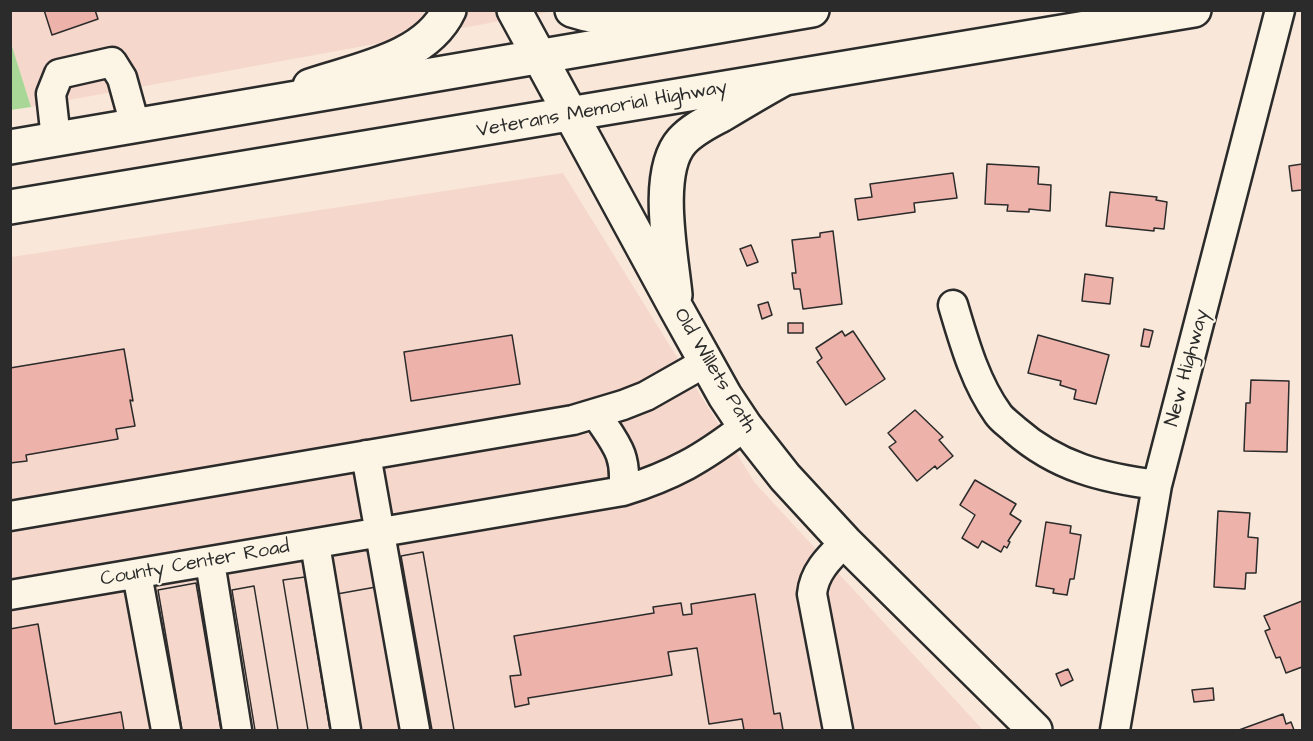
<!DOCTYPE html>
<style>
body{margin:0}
#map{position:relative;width:1313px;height:741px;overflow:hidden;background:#f9e8d9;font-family:"Architects Daughter",sans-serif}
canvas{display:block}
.frame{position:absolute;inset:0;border:12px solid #2b2b2b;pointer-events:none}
</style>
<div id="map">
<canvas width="1313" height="741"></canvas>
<div class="frame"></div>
</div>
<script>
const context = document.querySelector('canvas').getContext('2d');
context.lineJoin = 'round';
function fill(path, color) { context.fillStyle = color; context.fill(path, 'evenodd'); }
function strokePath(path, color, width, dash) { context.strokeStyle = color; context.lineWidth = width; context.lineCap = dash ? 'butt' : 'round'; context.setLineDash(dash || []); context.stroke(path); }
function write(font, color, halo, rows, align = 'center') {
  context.font = font + ' "Architects Daughter",sans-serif'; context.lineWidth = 4.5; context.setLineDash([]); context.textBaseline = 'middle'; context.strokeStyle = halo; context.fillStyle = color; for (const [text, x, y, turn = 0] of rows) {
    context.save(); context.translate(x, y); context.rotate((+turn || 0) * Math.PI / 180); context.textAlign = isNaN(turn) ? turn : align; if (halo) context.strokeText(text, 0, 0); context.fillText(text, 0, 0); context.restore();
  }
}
const built = new Path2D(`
 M10 11H555L31 107 11 43Z
 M563 173 755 483 983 730H11V257Z`);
const green = new Path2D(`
 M11 43 31 107 11 110H10Z`);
const building = new Path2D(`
 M44 10H95L98 19 52 35Z
 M987 164 1039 167 1038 184 1051 185 1050 211 1029 209V212L1007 211 1008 205 985 204Z
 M1302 164V190L1292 191 1289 166Z
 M953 173 957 198 914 203 915 212 858 220 855 199 872 197 870 184Z
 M1110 192 1157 197 1156 200 1167 202 1164 229 1154 228V231L1106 226Z
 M833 231 842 304 803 309 800 289H794L792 273H796L792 240 820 237V233Z
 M751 245 758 262 747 266 740 249Z
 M1085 274 1113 278 1110 304 1082 301Z
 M768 302 772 315 762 319 758 305Z
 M788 323H803V333H788Z
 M1144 329 1153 331 1149 347 1141 346Z
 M842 331 845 336 853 331 885 379 846 405 817 362 822 358 816 348Z
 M512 335 520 384 411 401 404 352Z
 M1038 335 1109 355 1096 404 1074 399 1076 390 1060 385 1061 381 1028 373Z
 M124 349 133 401 130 400 135 426 116 429 118 439 26 455 27 461 10 463V368Z
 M1251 380 1289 381 1287 452 1244 451 1246 403H1250Z
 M915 410 943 437 939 440 953 456 937 469 935 466 917 481 889 447 896 442 888 433Z
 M975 480 1016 504 1010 514 1021 521 1008 541 1010 542 1007 548 1004 546 1001 552 982 541 978 548 962 538 975 515 960 505Z
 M1218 511 1250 513 1248 537 1258 538 1256 573H1246L1245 589 1214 587Z
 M1046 522 1071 526 1070 533 1081 535 1074 579H1070L1067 595 1053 593 1054 589 1036 586Z
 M423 552 454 730H432L401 556Z
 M423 552 454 730H432L401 556Z
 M305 577 330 730H308L283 580Z
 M305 577 330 730H308L283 580Z
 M196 583 221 730H182L158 590Z
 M196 583 221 730H182L158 590Z
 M254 586 278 730H255L232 590Z
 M254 586 278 730H255L232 590Z
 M376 587 400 730H360L337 594Z
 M376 587 400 730H360L337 594Z
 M755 594 774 714 780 713 783 730H744L742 719 709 724 697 648 668 652 672 675 528 698 529 704 515 707 510 676 521 675 514 636 654 613 653 607 681 603 683 615 692 614 691 604Z
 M1302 601V667L1286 673 1280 657 1276 658 1265 631 1270 629 1264 616Z
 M38 624 55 724 121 712 124 730H10V629Z
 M1068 669 1073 680 1061 686 1056 674Z
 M1213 688 1214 700 1194 702 1192 690Z
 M1283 714 1286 724 1291 722 1294 730H1239Z`);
const minor = new Path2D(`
 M56 139 51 94 59 74 112 62 122 78 135 125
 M953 305C964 342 975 382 998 414 1002 420 1010 425 1015 430 1057 467 1103 478 1157 485
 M596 414C615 443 628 454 623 491
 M366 455 415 730
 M10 516 573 420 623 405 646 396 706 362
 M315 544 346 730
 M210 562 237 730
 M137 574 166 730
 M10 595 623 491C674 475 702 459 745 426
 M838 730 812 594C814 572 829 558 845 542
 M1115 730 1157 485 1280 10`);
const major = new Path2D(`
 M514 10 676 308 725 396 745 426 785 477 845 542 1035 730
 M572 10C617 25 669 17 716 16
 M310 86C357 70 426 59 449 10
 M675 295C671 254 654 172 682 141 693 129 708 122 721 115 741 103 761 91 781 80`);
const highway = new Path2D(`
 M10 147 812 10
 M10 207 1194 10`);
const streetNames = [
 ["Veterans Memorial Highway",602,110,-10],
 ["New Highway",1188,368,-75],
 ["Old Willets Path",714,371,59],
 ["County Center Road",195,564,-10]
];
fill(built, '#f5d8cb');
fill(green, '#a9d797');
fill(building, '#edb2aa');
strokePath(building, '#2b2b2b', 1.5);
strokePath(minor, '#2b2b2b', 33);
strokePath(major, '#2b2b2b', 38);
strokePath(highway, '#2b2b2b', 38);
strokePath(minor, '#fcf5e5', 28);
strokePath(major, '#fcf5e5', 33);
strokePath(highway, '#fcf5e5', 33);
write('20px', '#2b2b2b', '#fcf5e5', streetNames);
</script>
